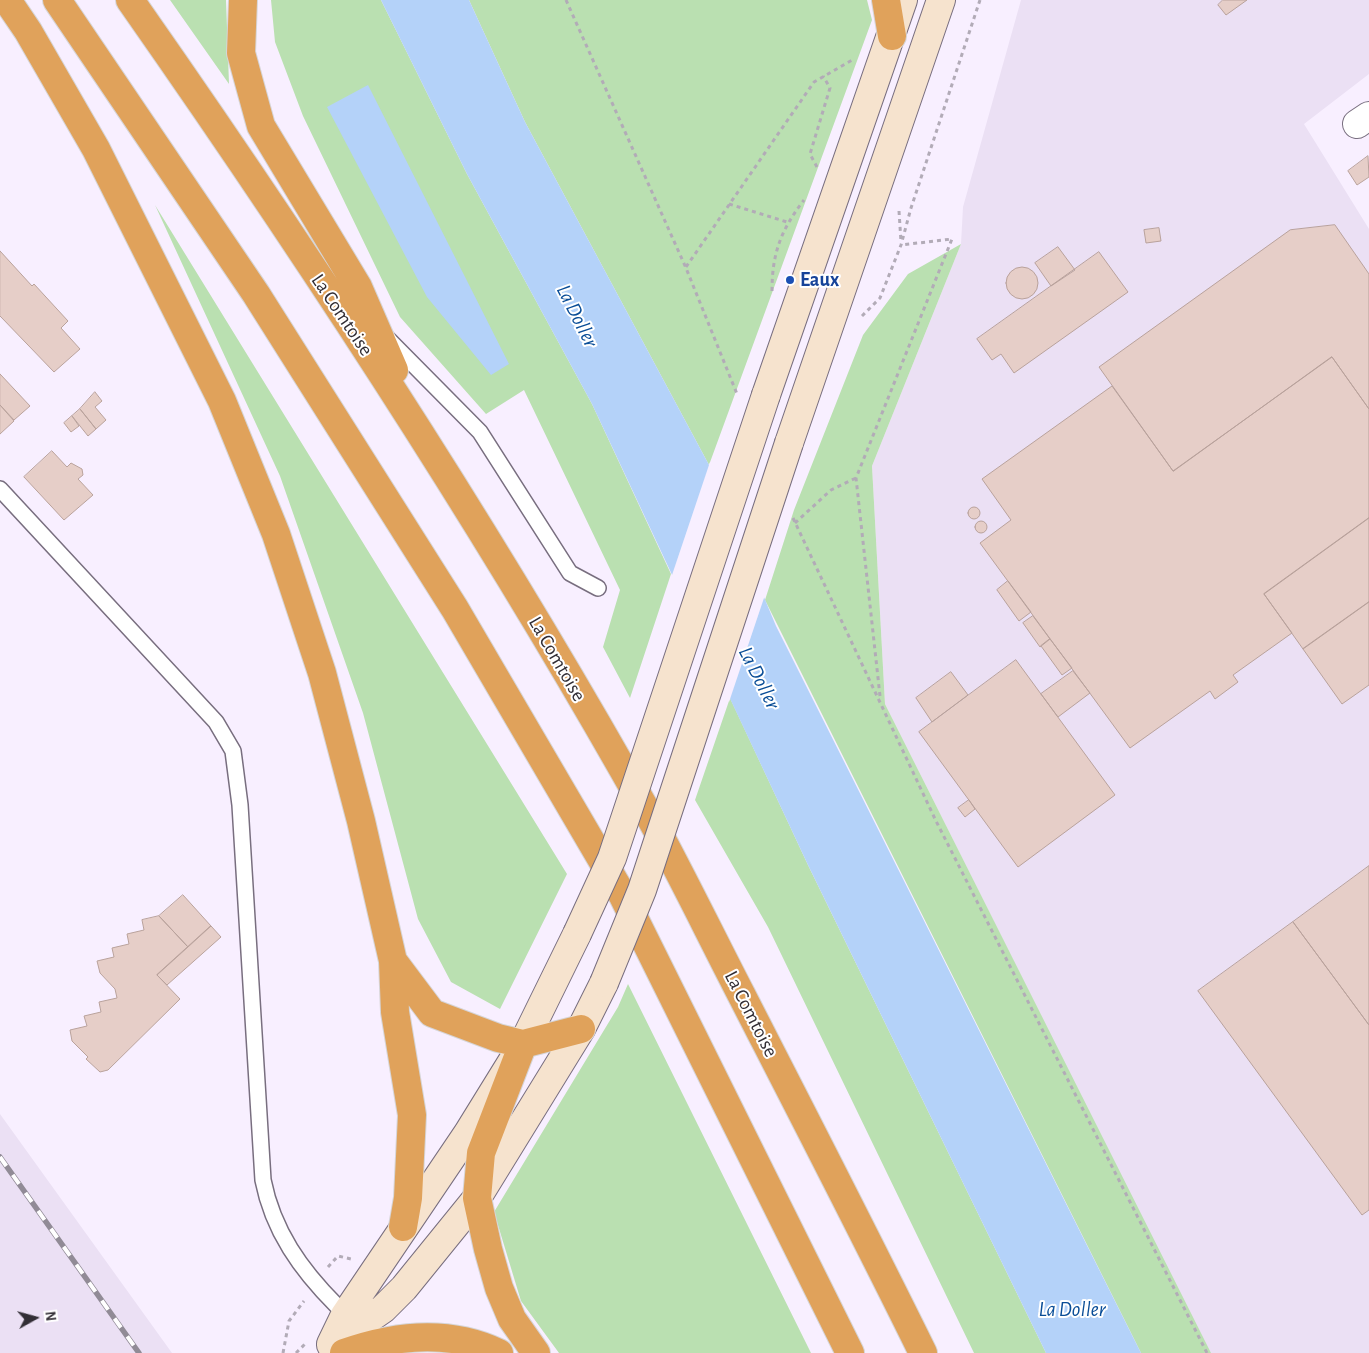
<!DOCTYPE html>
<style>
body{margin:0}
#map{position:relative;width:1369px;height:1353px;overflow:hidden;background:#f8efff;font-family:"Alegreya Sans",sans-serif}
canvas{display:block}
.north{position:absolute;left:10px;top:1293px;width:50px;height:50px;-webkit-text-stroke:4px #fff;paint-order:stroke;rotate:83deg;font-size:14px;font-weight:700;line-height:20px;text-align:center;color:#322e35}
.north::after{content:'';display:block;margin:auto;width:18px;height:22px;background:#322e35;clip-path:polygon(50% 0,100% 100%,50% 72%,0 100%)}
</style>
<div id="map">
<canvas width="1369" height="1353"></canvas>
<div class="north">N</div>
</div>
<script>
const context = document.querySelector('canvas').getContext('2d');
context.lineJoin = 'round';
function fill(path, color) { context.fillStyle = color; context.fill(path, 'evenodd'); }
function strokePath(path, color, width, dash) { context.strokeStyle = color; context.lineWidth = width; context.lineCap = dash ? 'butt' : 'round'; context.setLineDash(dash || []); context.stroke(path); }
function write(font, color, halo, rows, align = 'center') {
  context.font = font + ' "Alegreya Sans",sans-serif'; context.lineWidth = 4; context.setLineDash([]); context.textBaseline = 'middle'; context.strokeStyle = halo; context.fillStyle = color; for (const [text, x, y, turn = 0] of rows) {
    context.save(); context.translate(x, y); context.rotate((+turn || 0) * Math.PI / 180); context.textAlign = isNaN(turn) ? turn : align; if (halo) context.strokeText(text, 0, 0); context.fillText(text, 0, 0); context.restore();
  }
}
const built = new Path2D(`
 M1021 0H1369V74L1304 124 1369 229V1353H1210L885 704 872 466 961 244 963 207Z
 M0 1114 172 1353H0Z`);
const green = new Path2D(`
 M170 0H226L229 84Z
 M271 0H381L467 174 592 404 671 574 630 698 603 647 620 590 524 390 486 414 400 317 303 116 275 42Z
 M469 0H867L872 20 709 465 525 122Z
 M155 205 567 874 500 1009 451 982 418 919 363 713 280 476Z
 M961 244 872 466 885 704 1211 1353H1141L765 600 794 510 863 335 908 274Z
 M730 698 808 865 1046 1353H974L768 927 695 800Z
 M628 984 811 1353H559L521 1301 494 1212 618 1007Z`);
const water = new Path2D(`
 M381 0H469L525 122 709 465 776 626 1141 1353H1046L808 865 592 404 467 174Z
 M368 85 509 364 491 375 427 297 327 107Z`);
const pier = new Path2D(`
 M710 462 765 595 729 702 671 578Z`);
const building = new Path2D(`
 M1223 0H1247L1226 15 1218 5Z
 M1368 156 1369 177 1357 185 1348 171Z
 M1335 225 1369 274V409L1332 357 1173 471 1099 367 1290 230Z
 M1159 228 1161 241 1146 243 1144 230Z
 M1058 247 1075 270 1051 286 1035 263Z
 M0 251 32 286 34 284 68 321 61 328 80 349 54 372 0 316Z
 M1099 252 1128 292 1014 373 1001 354 992 360 977 339Z
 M1006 283a16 16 0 1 1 32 0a16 16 0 1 1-32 0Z
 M1332 357 1369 409V518L1264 594 1292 633 1233 675 1238 682 1215 699 1210 691 1130 748 980 543 1011 520 982 479 1112 386 1173 471Z
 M0 374 30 406 14 420 0 405Z
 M95 392 102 401 95 407 106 420 96 429 80 409Z
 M0 405 14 421 0 434Z
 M80 409 96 429 88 436 72 416Z
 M72 416 79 426 71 432 64 423Z
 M52 451 67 467 71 463 82 469 83 475 78 479 93 495 64 520 24 477Z
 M968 513a6 6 0 1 1 12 0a6 6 0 1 1-12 0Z
 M1369 518V602L1303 649 1264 594Z
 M975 527a6 6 0 1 1 12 0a6 6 0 1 1-12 0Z
 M1008 581 1031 612 1019 621 997 590Z
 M1369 602V685L1342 704 1303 649Z
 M1033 616 1050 639 1040 647 1023 623Z
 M1050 639 1072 668 1062 675 1041 646Z
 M1016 660 1115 795 1018 867 919 732Z
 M1073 671 1090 693 1058 717 1041 694Z
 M951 672 968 695 932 722 916 698Z
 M969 800 975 809 965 817 958 808Z
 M1369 866V1025L1293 922Z
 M183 895 211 926 188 947 159 916Z
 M159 916 188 947 157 975 180 999 108 1070 100 1072 86 1059 88 1057 72 1041 70 1030 87 1026 84 1016 101 1012 99 1002 117 998 115 989 100 973 97 961 114 957 112 948 129 944 127 934 144 930 142 920Z
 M1293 922 1369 1025V1210L1362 1215 1198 991Z
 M211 926 221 937 167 985 157 975Z`);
const path = new Path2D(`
 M566 0 686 268 737 394
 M817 167 810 154 830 88 823 76
 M729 204 787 222
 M899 211 901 242
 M686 267 814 82 854 59
 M772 291C772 253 781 230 804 200
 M862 316 880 298 901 245 911 208 980 0
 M793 518 936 821 1207 1353
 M795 523 831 490 856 478
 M880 696 856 478 952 239 901 245
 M328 1267 338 1256 351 1259
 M283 1353 289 1321 304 1301
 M296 1353 305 1344`);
const lane = new Path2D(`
 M387 338 480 432 570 573 598 588
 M0 489 216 722 233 751 240 805 263 1180C273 1231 301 1270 337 1306`);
const street = new Path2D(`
 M1357 124 1369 116`);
const secondary = new Path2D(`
 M766 395 903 0
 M789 443 941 0
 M331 1344 345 1315 468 1133 523 1044 577 934
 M331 1345 383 1309 404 1288 477 1198 581 1029 604 983`);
const highway = new Path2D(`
 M7 0 28 31 96 149 222 401 276 534 322 673 361 821 393 961 395 1012 412 1115 408 1198 403 1227
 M57 0 256 294 455 609 623 896 850 1353
 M130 0C315 264 493 536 651 819 682 876 711 936 741 994 802 1113 864 1233 923 1353
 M243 0 241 53 261 126 358 287 394 370
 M886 0 892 36
 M393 961 432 1013 498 1038 523 1044 581 1029
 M523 1044 481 1153 477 1198 488 1249 499 1288 512 1319 536 1353
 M344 1353C395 1335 449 1329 499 1353`);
const rail = new Path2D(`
 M0 1157 139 1353`);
const secondaryBridge = new Path2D(`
 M577 934 612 858 766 395
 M604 983 642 890 789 443`);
const markers = [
 [790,280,5,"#1a4fb4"]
];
const transitNames = [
 ["Eaux",800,280]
];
const streetNames = [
 ["La Comtoise",342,315,56],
 ["La Comtoise",557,659,60],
 ["La Comtoise",751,1014,63]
];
const waterNames = [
 ["La Doller",577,316,63],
 ["La Doller",759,678,63],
 ["La Doller",1072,1310]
];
fill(built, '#ebe0f4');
fill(green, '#bae0b1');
fill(water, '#b4d2f9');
fill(pier, '#f8efff');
fill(building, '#e6cec8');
strokePath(building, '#b9a29c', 1);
strokePath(lane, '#786e7f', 18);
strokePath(street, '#786e7f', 30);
strokePath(secondary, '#786e7f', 30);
strokePath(highway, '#d6d5d7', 30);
strokePath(path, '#b2abb7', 3, [4, 4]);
strokePath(lane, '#fff', 15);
strokePath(street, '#fff', 28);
strokePath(secondary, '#f6e3ce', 28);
strokePath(highway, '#e0a25b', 28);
strokePath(rail, '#918b96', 5.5);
strokePath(rail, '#fff', 4, [11]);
strokePath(secondaryBridge, '#786e7f', 30, []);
strokePath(secondaryBridge, '#f6e3ce', 28);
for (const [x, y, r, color] of markers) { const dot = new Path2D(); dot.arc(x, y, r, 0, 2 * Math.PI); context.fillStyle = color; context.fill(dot); strokePath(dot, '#fff', 2); }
write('bold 20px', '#164399', '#fff', transitNames, 'left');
write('20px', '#322e35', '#fff', streetNames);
write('italic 21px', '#094d97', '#fff', waterNames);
</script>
